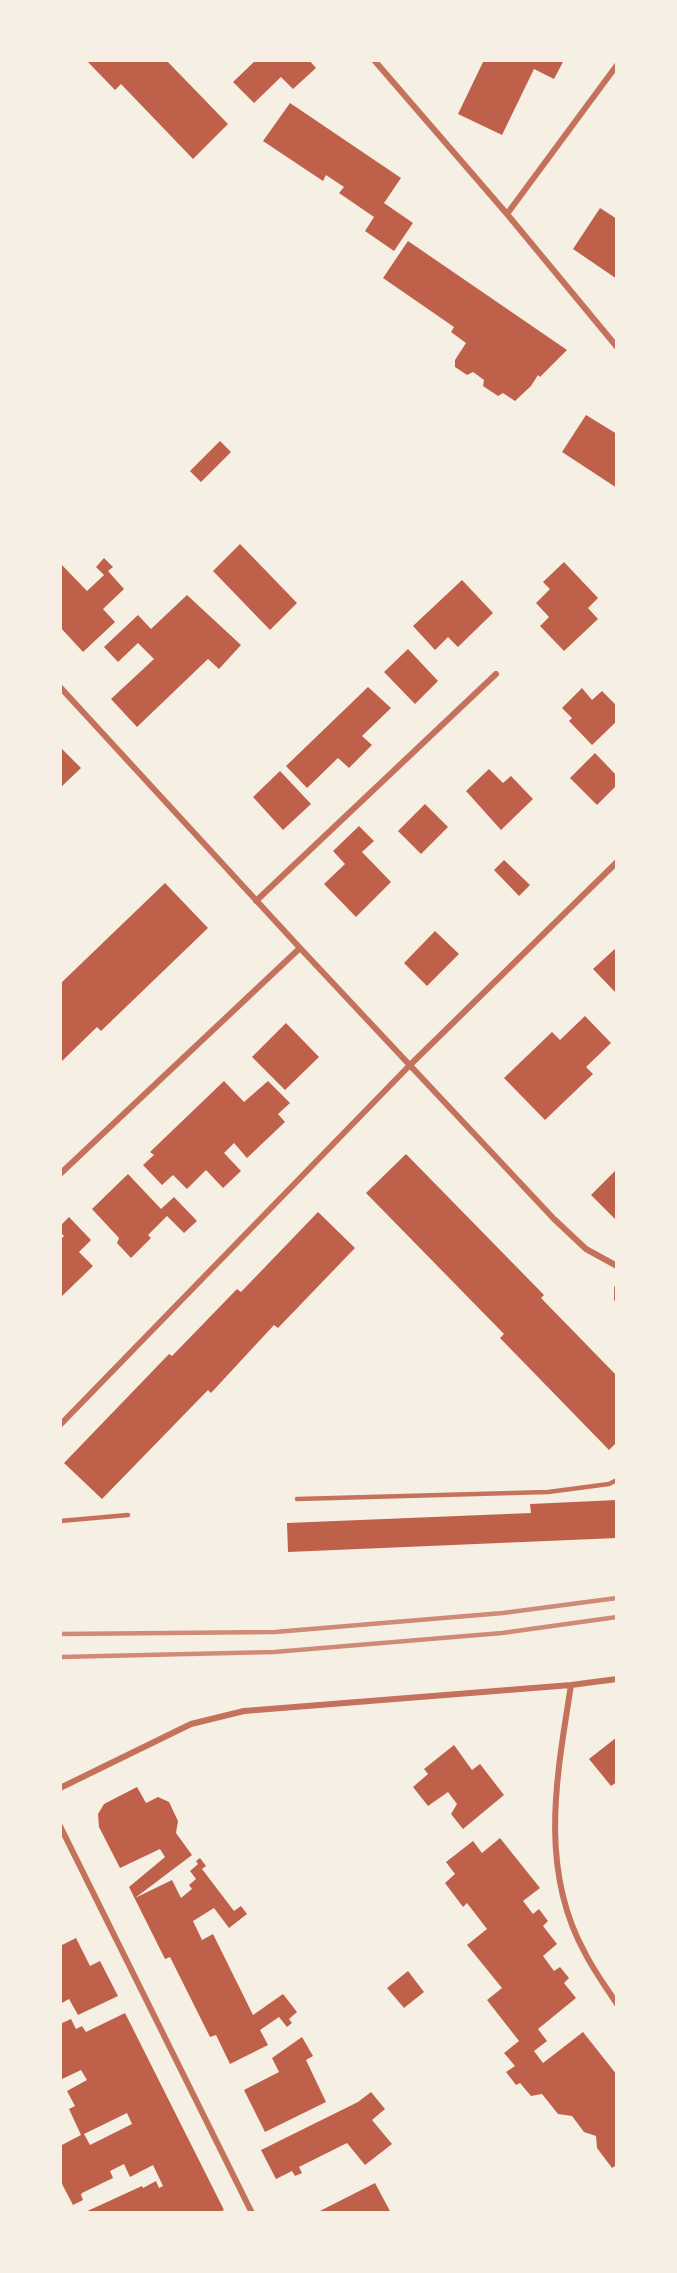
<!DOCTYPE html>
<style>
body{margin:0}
#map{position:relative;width:677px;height:2273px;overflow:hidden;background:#f6efe4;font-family:"DejaVu Sans",sans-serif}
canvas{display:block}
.frame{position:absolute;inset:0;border:62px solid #f6efe4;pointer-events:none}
</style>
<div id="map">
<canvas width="677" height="2273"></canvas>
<div class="frame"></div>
</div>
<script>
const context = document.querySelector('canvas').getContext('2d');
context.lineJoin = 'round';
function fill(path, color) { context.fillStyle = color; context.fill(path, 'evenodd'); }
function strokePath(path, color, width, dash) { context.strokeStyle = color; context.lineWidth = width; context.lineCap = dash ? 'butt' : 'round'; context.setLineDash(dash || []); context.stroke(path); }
const building = new Path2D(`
 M86 60H166L228 124 193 159 121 84 115 90Z
 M256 60H309L316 68 293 89 281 77 254 103 233 82Z
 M484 60H564L554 79 534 69 502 135 458 114Z
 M290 103 401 178 384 203 413 223 394 251 365 231 374 217 339 193 344 187 326 175 323 181 263 141Z
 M600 208 617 219V279L573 249Z
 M408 241 443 265 567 350 540 377 538 375 531 386 515 401 503 393 498 396 483 386 484 380 473 372 467 375 455 367V360L466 343 451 332 454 327 383 278Z
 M586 415 617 434V488L562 452Z
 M220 441 231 452 201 482 190 471Z
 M240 544 297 603 270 630 213 571Z
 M104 558 113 567 108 571 124 589 103 609 115 622 83 652 60 627V563L87 591 104 575 96 567Z
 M564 562 598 598 588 608 598 619 564 651 540 626 549 617 536 603 550 589 543 582Z
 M462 580 493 613 458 647 448 637 435 650 413 626Z
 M187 595 241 645 219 669 208 659 137 727 111 699 154 659 138 643 118 662 104 647 138 615 151 629Z
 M408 649 438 681 415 704 384 672Z
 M368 687 391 708 362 736 372 745 349 768 338 758 307 788 286 766Z
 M582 688 592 700 602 691 617 706V721L592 745 569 721 572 718 562 708Z
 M60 747 81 768 60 788Z
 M595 753 617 776V785L597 805 570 778Z
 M489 769 503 783 511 776 533 799 501 830 466 791Z
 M280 771 311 804 283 830 253 797Z
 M425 804 448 827 421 854 398 831Z
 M359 826 374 841 362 852 391 882 356 917 324 884 345 864 333 851Z
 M504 860 530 885 519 896 494 870Z
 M165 883 208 928 101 1031 97 1027 60 1063V984Z
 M435 931 459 954 427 986 404 963Z
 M617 947V994L593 969Z
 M585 1016 611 1043 586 1067 593 1074 545 1120 504 1078 552 1032 560 1040Z
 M286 1023 319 1057 285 1090 252 1057Z
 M224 1081 244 1102 268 1081 290 1103 278 1114 285 1122 247 1158 234 1143 224 1153 241 1171 223 1188 206 1170 187 1189 173 1175 162 1185 143 1165 154 1155 150 1152Z
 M406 1154 544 1295 541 1298 617 1376V1442L609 1450 500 1338 504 1334 366 1193Z
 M617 1169V1221L591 1195Z
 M128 1174 161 1209 174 1197 197 1221 184 1233 167 1216 148 1235 151 1238 131 1258 117 1243 119 1238 92 1209Z
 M318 1212 355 1248 278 1328 274 1325 211 1393 208 1390 102 1499 64 1463 169 1354 172 1356 237 1289 241 1292Z
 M69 1217 91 1240 79 1252 93 1266 60 1298V1240L64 1236 60 1232V1226Z
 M617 1500V1538L288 1552 287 1523 531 1513 530 1504Z
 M617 1737V1782L611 1786 589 1759Z
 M454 1745 472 1770 480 1764 504 1795 463 1829 451 1814 457 1804 448 1792 428 1806 413 1787 428 1774 424 1769Z
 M137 1787 146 1803 158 1797 169 1802 178 1821 176 1833 192 1855 135 1898 172 1880 181 1898 192 1889 189 1885 196 1879 190 1871 198 1864 196 1861 200 1858 206 1866 202 1869 234 1911 241 1906 247 1914 229 1928 214 1908 193 1921 202 1940 213 1934 253 2015 283 1994 297 2012 289 2019 292 2023 287 2027 279 2017 260 2030 268 2045 230 2064 216 2035 210 2037 170 1957 165 1959 129 1887 165 1857 160 1849 120 1868 99 1827 98 1814 104 1804Z
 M500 1838 540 1888 523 1901 533 1914 539 1909 548 1921 543 1926 557 1944 543 1956 554 1971 560 1967 569 1978 564 1983 576 1998 538 2029 547 2041 534 2051 543 2063 583 2032 617 2075V2169L615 2166 612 2168 597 2148 596 2136 584 2132 572 2116 558 2114 542 2094 531 2096 520 2083 516 2085 506 2072 515 2066 504 2053 519 2041 487 2000 502 1988 467 1945 487 1929 467 1903 463 1907 445 1883 455 1874 446 1862 473 1841 482 1853Z
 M76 1938 90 1966 100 1961 118 1996 78 2015 69 1999 60 2004V1941L62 1945Z
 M408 1971 424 1992 404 2008 387 1988Z
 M125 2013 224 2210 217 2213H83L142 2186 143 2188 156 2181 159 2188 163 2186 153 2165 130 2177 124 2164 110 2171 113 2178 82 2193 81 2195 83 2200 73 2205 63 2186 60 2178V2146L81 2135 69 2109 75 2106 67 2091 87 2080 81 2070 60 2080V2024L71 2019 76 2029 82 2026 86 2032ZM127 2113 132 2124 90 2145 84 2134Z
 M302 2037 313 2056 306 2060 326 2102 265 2132 244 2090 279 2072 272 2058Z
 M371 2092 385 2109 372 2120 392 2144 365 2165 347 2143 299 2167 302 2173 295 2176 292 2171 276 2179 261 2150 358 2102Z
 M375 2183 391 2213H316Z`);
const service = new Path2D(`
 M297 1499 548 1492 609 1484 617 1480
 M60 1521 128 1515`);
const minor = new Path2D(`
 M374 60 507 214 617 347
 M507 214 617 65
 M60 687 300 948 554 1219 586 1249 617 1266
 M256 901 496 674
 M60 1174 300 948
 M617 1288V1299
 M60 1425 409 1066 617 862
 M571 1685C557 1775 538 1868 585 1953 594 1971 606 1987 617 2004
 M60 1788 191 1724 244 1711 571 1685 617 1679
 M60 1826 252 2213`);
const rail = new Path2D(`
 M60 1634 275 1632 503 1613 617 1598
 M60 1657 274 1652 502 1633 617 1617`);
fill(building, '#bf614a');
strokePath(service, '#c5725c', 4.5);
strokePath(minor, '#c5725c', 6);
strokePath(rail, '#cf8b77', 4.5);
</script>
